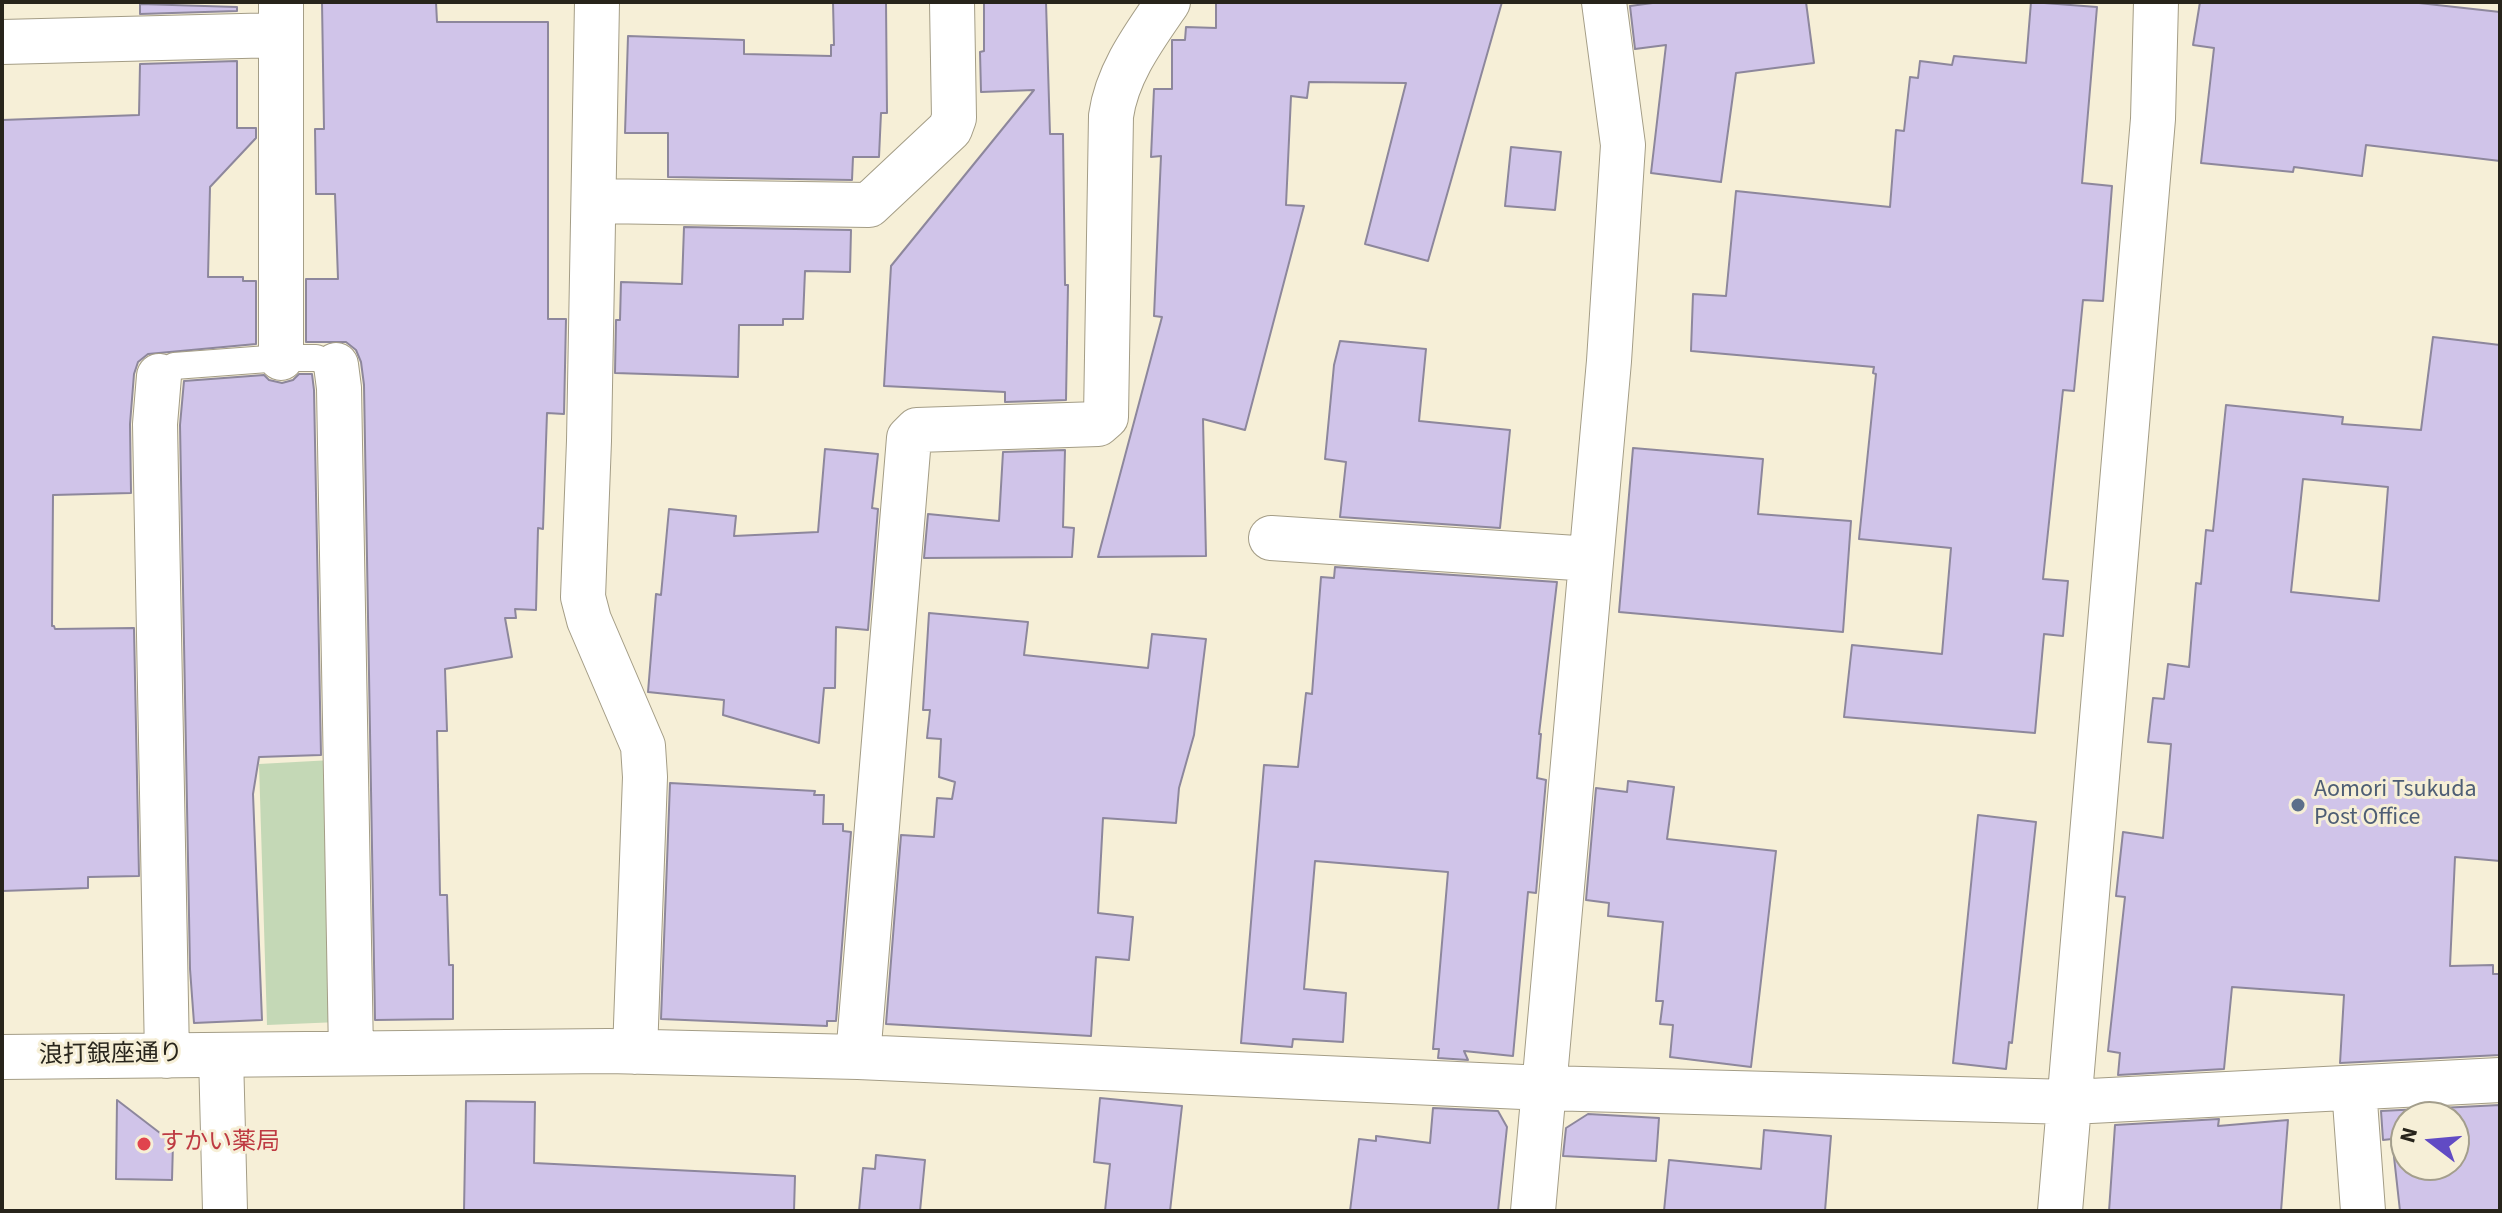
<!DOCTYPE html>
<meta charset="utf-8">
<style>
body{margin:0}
#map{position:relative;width:2502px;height:1213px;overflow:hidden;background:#f6efd7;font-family:"Source Sans 3",sans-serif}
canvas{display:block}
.frame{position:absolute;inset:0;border:4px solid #27241b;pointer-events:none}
.north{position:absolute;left:2390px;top:1101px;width:80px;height:80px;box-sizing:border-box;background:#f6efd7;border:2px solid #a39e8c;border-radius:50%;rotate:286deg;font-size:22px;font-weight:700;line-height:32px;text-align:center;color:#27241b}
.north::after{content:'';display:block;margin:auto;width:28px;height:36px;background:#614bc4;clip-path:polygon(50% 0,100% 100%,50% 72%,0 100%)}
</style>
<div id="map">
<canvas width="2502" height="1213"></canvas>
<div class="frame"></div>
<div class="north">N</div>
</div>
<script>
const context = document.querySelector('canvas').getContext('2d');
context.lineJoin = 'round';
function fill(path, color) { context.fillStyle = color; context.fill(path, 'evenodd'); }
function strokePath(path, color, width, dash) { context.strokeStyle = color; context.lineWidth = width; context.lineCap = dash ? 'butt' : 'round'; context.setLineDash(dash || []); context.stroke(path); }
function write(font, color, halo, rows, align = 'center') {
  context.font = font + ' "Source Sans 3","Noto Sans JP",sans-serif'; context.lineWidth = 6; context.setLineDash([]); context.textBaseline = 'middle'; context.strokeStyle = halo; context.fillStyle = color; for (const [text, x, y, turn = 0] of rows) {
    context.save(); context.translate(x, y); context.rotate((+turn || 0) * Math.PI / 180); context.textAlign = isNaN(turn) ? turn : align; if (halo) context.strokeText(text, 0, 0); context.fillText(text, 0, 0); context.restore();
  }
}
const green = new Path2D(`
 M332 760 339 1022 267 1025 259 764Z`);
const building = new Path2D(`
 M322 2H436L437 22H548V319H566L564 414 547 413 543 529 538 528 536 610 515 609 516 618H505L512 657 445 669 447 731H437L440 895H447L449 965H453V1019L375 1020 364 385 361 362 356 350 346 342H306V279H338L335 194H316L315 129H324Z
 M833 2H886L887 113H881L879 157H853L852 180 668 177V133H625L628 36 744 40V54L831 56V45H834Z
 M984 2H1046L1050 134H1063L1065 285H1068L1066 400 1005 402V392L884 386 891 266 1034 90 981 92 980 52 984 51Z
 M1216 2H1502L1428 261 1365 244 1406 83 1309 82 1307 98 1291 96 1286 205 1304 206 1245 430 1203 419 1206 556 1098 557 1162 317 1154 316 1161 156 1151 157 1154 89H1172V40H1185L1186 27 1216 28Z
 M1660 2H1806L1814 63 1736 73 1721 182 1651 173 1666 45 1635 49 1630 6Z
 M2031 2 2097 7 2082 183 2112 186 2103 301 2083 300 2074 391 2063 390 2043 579 2068 581 2063 636 2044 634 2035 733 1844 717 1852 645 1942 654 1951 548 1859 539 1876 374 1873 373 1874 367 1691 351 1693 294 1726 296 1736 191 1890 207 1896 130 1904 131 1910 77 1918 78 1920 61 1952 65 1954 56 2026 63Z
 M2200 2H2410L2500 12V161L2366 145 2362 176 2294 167 2293 172 2201 163 2214 48 2193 45Z
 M140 4 237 7V11L140 14Z
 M237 61V128H256V138L210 187 208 277H243V281H256V344L148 354 138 362 134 374 130 424 131 493 53 495 52 626H54L55 629 134 628 139 876 88 877V888L2 891V120L139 115 140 64Z
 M1511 147 1561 152 1555 210 1505 206Z
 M684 227 851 230 850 272 805 271 803 319H783V325H739L738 377 615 373 616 320H620L621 282 682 284Z
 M2433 337 2500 345V861L2455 857 2450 966 2493 965V974H2500V1055L2340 1063 2344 995 2232 987 2224 1069 2118 1075 2120 1053 2108 1051 2125 897 2116 896 2123 832 2163 838 2171 744 2148 742 2153 698 2164 699 2168 664 2189 667 2196 583 2201 584 2206 530 2213 531 2226 405 2343 417 2342 424 2421 430ZM2303 479 2388 487 2379 601 2291 592Z
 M1340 341 1426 349 1419 421 1510 430 1500 528 1340 517 1346 462 1325 459 1334 365Z
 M299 374H312L314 390 321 755 259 757 253 794 262 1020 194 1023 190 969 180 425 184 381 264 375 269 380 282 383 293 380Z
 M1633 448 1763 459 1758 514 1851 521 1843 632 1619 612Z
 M825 449 878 454 872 508 878 509 868 630 836 627 835 688H824L819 743 723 715 724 700 648 692 656 594 661 595 669 509 736 516 734 536 818 532Z
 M1065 450 1063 527 1074 528 1072 557 924 558 928 514 999 521 1003 452Z
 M1335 567 1557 582 1539 734H1541L1537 778 1546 780 1536 893 1528 892 1513 1056 1464 1051 1468 1060 1438 1058 1439 1049H1433L1448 872 1315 861 1304 989 1346 993 1343 1042 1293 1039 1292 1047 1241 1043 1264 765 1298 767 1306 693 1312 694 1321 577 1334 578Z
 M929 613 1028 622 1024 655 1148 668 1152 634 1206 639 1194 735 1179 788 1176 823 1103 818 1098 913 1133 917 1129 960 1096 957 1091 1036 886 1024 901 835 934 837 937 798 952 799 955 782 939 777 941 739 927 738 930 710H923Z
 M1628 781 1674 787 1667 839 1776 851 1751 1067 1670 1057 1673 1025 1660 1024 1663 1001H1656L1663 922 1608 916 1609 903 1586 900 1596 788 1627 792Z
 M670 783 815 791 814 795H824L823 824H843V831L851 832 836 1021H827V1026L661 1019Z
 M1978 815 2036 822 2012 1043 2009 1042 2006 1069 1953 1063Z
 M1100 1098 1182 1106 1170 1211H1105L1110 1164 1094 1162Z
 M117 1100 173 1143 172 1180 116 1179Z
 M466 1101 535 1102 534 1163 795 1176 794 1211H464Z
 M2500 1105V1211H2400L2392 1139 2383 1140 2381 1111ZM2406 1117H2454V1165H2406Z
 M1433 1108 1498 1111 1507 1127 1498 1211H1350L1359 1139 1376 1141V1136L1430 1143Z
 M1588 1114 1659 1118 1656 1161 1563 1156 1566 1128Z
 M2219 1119 2218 1126 2288 1120 2281 1211H2109L2115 1125Z
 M1764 1130 1831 1136 1825 1211H1664L1669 1160 1761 1169Z
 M876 1155 925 1160 920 1211H859L863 1168 875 1169Z`);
const lane = new Path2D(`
 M159 376 174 366 281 358H316L336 365`);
const street = new Path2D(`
 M281 2V358
 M597 2 589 441 583 597 589 620 643 746 645 777 635 1052
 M2 42 281 35
 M594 201 869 205 950 129 954 118 952 2
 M336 365 339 388 351 1053
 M159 376 155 424 167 1056
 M1271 538 1591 559
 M2 1057 608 1051 858 1057 1545 1088 2071 1102 2500 1080
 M858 1057 909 438 917 430 1098 424 1106 417 1111 116C1117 73 1144 37 1168 2
 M2354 1088 2363 1211
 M1533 1211 1609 361 1623 145 1604 2
 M2060 1211 2153 119 2156 2`);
const secondary = new Path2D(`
 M221 1055 225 1211`);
const markers = [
 [2298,805,8,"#5c6f8a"],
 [144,1144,8,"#e0444e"]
];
const serviceNames = [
 ["Aomori Tsukuda",2314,791],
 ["Post Office",2314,819]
];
const streetNames = [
 ["浪打銀座通り",111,1056,-1]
];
const healthNames = [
 ["すかい薬局",160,1144]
];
fill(green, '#c4d8b6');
fill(building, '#d0c4e9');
strokePath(building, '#8d879c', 2);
strokePath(lane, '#a49d86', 28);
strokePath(street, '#a49d86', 46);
strokePath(secondary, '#a49d86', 46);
strokePath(lane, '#fff', 26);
strokePath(street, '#fff', 44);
strokePath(secondary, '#fff', 44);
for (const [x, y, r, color] of markers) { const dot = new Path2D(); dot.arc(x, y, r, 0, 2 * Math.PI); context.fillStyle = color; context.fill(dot); strokePath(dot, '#f6efd7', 3); }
write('24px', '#4e5e75', '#f6efd7', serviceNames, 'left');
write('24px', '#27241b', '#f6efd7', streetNames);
write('24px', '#be3a42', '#f6efd7', healthNames, 'left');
</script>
